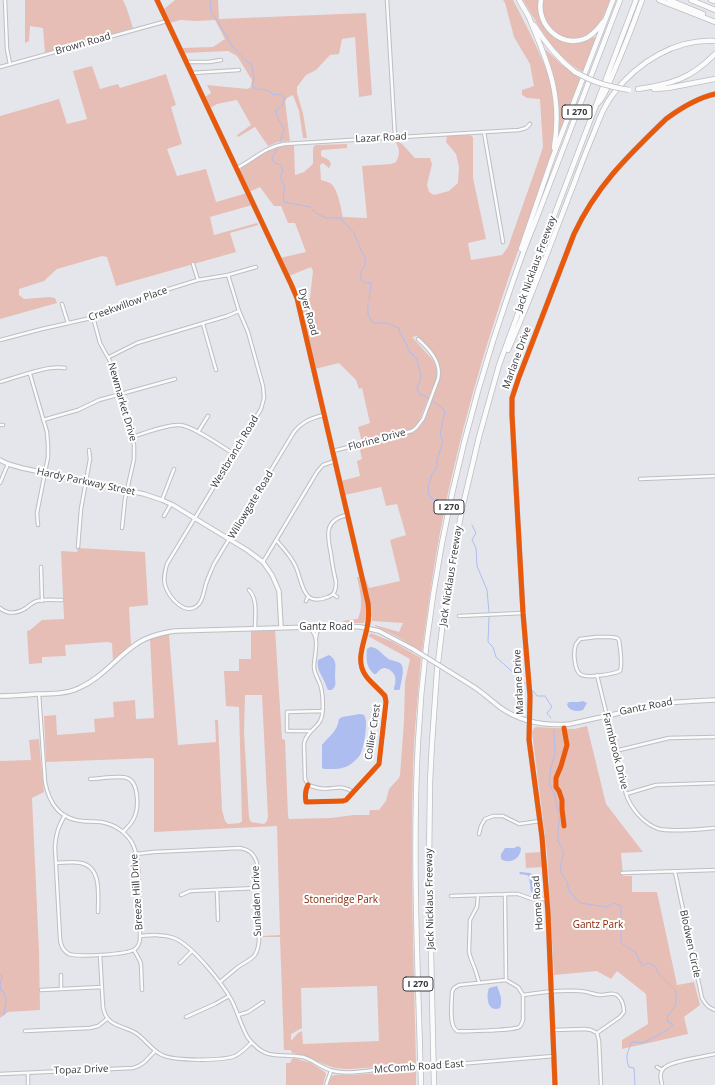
<!DOCTYPE html>
<style>
body{margin:0}
canvas{display:block;background:#e4e6ec}
</style>
<canvas width="715" height="1085"></canvas>
<script>
const context = document.querySelector('canvas').getContext('2d');
context.lineJoin = 'round';
function fill(path, color) { context.fillStyle = color; context.fill(path, 'evenodd'); }
function strokePath(path, color, width, dash) { context.strokeStyle = color; context.lineWidth = width; context.lineCap = dash ? 'butt' : 'round'; context.setLineDash(dash || []); context.stroke(path); }
function write(font, color, halo, rows, align = 'center') {
  context.font = font + ' "Open Sans",sans-serif'; context.lineWidth = 4; context.setLineDash([]); context.textBaseline = 'middle'; context.strokeStyle = halo; context.fillStyle = color; for (const [text, x, y, turn = 0] of rows) {
    context.save(); context.translate(x, y); context.rotate((+turn || 0) * Math.PI / 180); context.textAlign = isNaN(turn) ? turn : align; if (halo) context.strokeText(text, 0, 0); context.fillText(text, 0, 0); context.restore();
  }
}
const green = new Path2D(`
 M25 0H123L127 9 133 28 45 53 43 28 30 26 29 41 25 43Z
 M175 0H218L219 19 366 13 372 95 359 97 355 37 342 39 339 54 330 55 316 70 306 75 297 87V93L303 113 307 138H303L299 111 293 95 287 98 285 101 290 141 278 142 268 146 255 127 238 137 237 135 251 125 237 100 217 104 210 108 205 97 211 93 207 85 247 89 251 87 252 80 237 56 228 51 184 53 182 48 213 47 225 39 215 20 196 21 180 20 170 23 164 9Z
 M503 0H513C524 21 535 42 544 64 546 71 550 77 551 84 557 108 555 133 551 158 514 259 478 362 454 467 439 528 430 590 422 652L398 637 375 626V625L399 632 403 623 372 621V611L365 578 369 588 400 581 390 540 406 535 397 504 386 506 381 487 345 495 341 481 360 476 357 461 362 459 359 446 409 432 417 429 421 426 439 379C441 359 432 349 417 336L412 337 433 360 436 367 437 377 418 424 413 429 362 442 358 427 370 423 362 388 359 389 356 380 339 363 315 369 299 301 310 298 313 271 311 267 289 276 280 258 306 252 295 223H288L281 206H274L260 187 249 192 240 171 241 168C261 155 269 147 294 145L295 175 304 172 313 164V148L315 145 347 144V148L322 150 321 152V156L329 160 331 164 329 168 323 163 320 165 321 180C324 181 328 182 330 183 338 188 341 209 343 217L367 218 362 166 391 164 396 162C400 154 400 150 396 143L397 141 402 144 415 158H430L432 164 427 185 429 192 434 195 449 191 458 183 459 167 456 154 446 142 447 136 470 135 473 137V178L486 239 468 243 471 260 502 255 508 247 537 165 543 147 540 99 527 98 522 95V90L534 86 530 64 514 37 505 3Z
 M523 0H539C537 18 542 27 557 37 560 38 562 40 565 40 576 41 586 37 597 37L583 72C554 57 539 26 523 0Z
 M543 0H610C605 12 602 24 591 33 575 46 552 36 544 19 542 12 543 6 543 0Z
 M545 49 562 65 581 78 557 145V93L555 81Z
 M92 66 100 89 118 84 120 88 166 74 176 105 171 107 182 144 167 149 177 176 206 169 216 202 247 193 252 205 210 217 214 235 257 223 258 225 230 233 236 252 116 286 107 257 102 256 57 269 44 281 19 289V295L24 299 50 297 55 298 57 303 0 319V116L59 99 67 124 87 119 73 71Z
 M78 548 145 552 148 605 129 607 131 646 113 662 112 643 107 642 65 645 66 656 42 657V663L29 664 27 631 30 630 42 620 64 619 61 551 77 552Z
 M357 577H359C362 591 370 609 364 623H343V621L358 619C364 605 360 591 357 577Z
 M275 629 282 739 285 740 288 816 289 819 331 818 354 815H369L370 810H379L386 801 389 789 399 778 400 775 404 721 405 682 410 659 368 636 371 633 393 642 421 658C418 695 414 732 413 770 410 868 414 967 416 1065L349 1069C342 1069 336 1069 329 1066 317 1062 306 1055 292 1053L291 1050H284L280 937H262V936L280 935 277 826 154 832V759L152 758 46 762 44 716 56 715 57 735 95 732 94 719 114 717 113 702 135 700 136 719 154 718 150 639 167 634 169 635 178 745 216 742 215 720H218L222 810 225 821 228 824 240 823 242 821 239 707 226 706 224 671H239V659H251V630ZM245 695H262L268 817 267 821 264 824 251 822 249 818 244 732ZM377 986 379 1041 303 1044 302 1031 298 1033 291 1041V1034L302 1028 301 988Z
 M587 726 606 804 643 852 621 853 623 876H632V892H657L677 985 694 982 700 1005 684 1017 688 1034 622 1049V1040L648 1024 646 994 617 971 611 979 597 971 554 975 547 853 532 732 534 728 536 727 574 729Z
 M39 739 41 763 44 792 32 798 39 951 40 1010 8 1012 0 1018V761L31 760 29 740Z
 M541 852 542 867 526 868 525 853Z
 M294 1058 311 1063 325 1072 326 1074 323 1085H286V1063H290L292 1059Z
 M416 1070V1085H328L331 1077 334 1075H352Z`);
const water = new Path2D(`
 M370 647C377 647 381 653 386 657 390 661 393 660 398 662 407 665 401 681 400 689L399 690H394V688C396 681 397 675 390 670 389 669 386 668 384 668 381 668 378 672 376 674H374C366 667 366 659 367 649Z
 M329 655C338 660 335 668 335 676 335 680 336 683 335 686 333 690 332 690 328 690 327 688 326 685 325 683 322 675 316 669 318 660Z
 M583 701 587 703 583 710C577 712 568 711 567 704L569 702H579Z
 M360 714C364 715 364 714 365 717 368 723 364 749 360 755 358 758 355 761 351 764 343 770 333 769 324 769L322 768V745C330 735 337 732 339 719L342 717Z
 M518 846 521 848C521 858 510 865 501 859V854L505 848H514Z
 M520 872 530 873 536 877 537 882 536 893 531 892 529 877 527 875 519 874Z
 M497 986C500 993 503 1001 500 1008 487 1013 486 996 489 988Z`);
const stream = new Path2D(`
 M210 0 211 12 217 20 232 46 243 58 252 65 254 79 252 85 255 89C262 89 268 89 273 95L281 94 285 99 282 106 276 110C277 120 280 121 284 129L280 142
 M278 148 272 158 274 163 281 165 283 171 280 176 285 188 283 196 284 202 310 207 316 213 326 218H340L354 233 360 248 365 257V265L361 272V279L364 283H371L369 300
 M368 303V315L373 323H387L399 328 400 333 406 343 409 351 417 359 421 376 417 389 419 394C429 397 437 404 445 411L440 435 443 441 437 460V467L432 474 428 488 429 495 435 501
 M472 525 476 533 472 540 476 548 477 566 487 590 489 612
 M489 617 488 642 493 647 496 657 528 686
 M532 690 537 696H545L552 707 547 713 551 718
 M554 730 555 754 551 767 549 784 554 792 557 808 560 816 558 829V841L564 852 560 868 562 874 567 882 569 891 574 896 580 903 607 907 614 903 621 906V943L636 953 642 966 648 963 655 966 658 973 676 991V1005L667 1017 668 1022 673 1024 669 1029 643 1043 632 1042C627 1053 625 1057 629 1067L634 1068 635 1085
 M0 975 2 976 0 985 1 991 4 992 6 1000 4 1015`);
const street = new Path2D(`
 M5 0 7 49 10 64
 M387 0 395 137
 M186 62H209L221 60
 M0 67 167 21
 M192 73 239 70
 M484 132 503 242
 M237 168C253 160 265 147 284 144L519 130 526 128 530 124
 M193 264 198 280
 M228 275 239 311 248 332 263 386 264 398 261 409 167 564C165 571 163 578 165 585 168 597 186 618 199 604 204 598 204 588 207 581 209 575 212 569 214 564L294 432C302 422 311 418 324 415
 M62 304 68 323
 M93 317 100 343 110 361 134 445V459L125 499 122 528
 M203 324 216 370
 M0 340 42 329 91 318 130 301 198 280 228 275 256 267
 M109 357 137 343 227 316 239 311
 M30 374 47 432 48 445V457L37 513 38 525
 M0 382C18 377 47 365 65 368
 M43 420 78 410 99 400 175 379
 M0 425H3
 M198 432 208 416
 M132 437C145 433 167 424 180 425 193 426 221 446 234 454
 M333 451 412 431 416 428 423 419 438 379C442 362 429 349 418 339
 M640 479 715 476
 M0 483 8 464
 M162 500 174 469
 M164 516 171 504
 M276 540C283 548 290 555 295 565 303 581 301 608 328 597 335 595 336 589 336 582 334 573 332 564 331 554 327 535 324 520 347 515
 M78 547 81 509 90 459 89 450
 M263 562 317 472 323 465 335 461
 M41 567 42 601
 M249 590C258 599 255 616 255 628
 M333 594 337 597
 M306 601 308 597
 M0 608C8 615 18 613 26 608 30 605 33 602 37 601 45 599 54 600 62 600
 M459 616 523 613
 M596 637H611L617 638 619 640C620 649 623 662 620 671 613 674 586 679 580 674 574 669 573 651 576 644L580 639Z
 M316 638 317 632 321 627
 M597 675 626 794C631 809 644 824 659 829 672 832 700 829 715 828
 M39 694 45 782C49 803 60 819 82 821 88 822 95 821 101 822 113 824 124 831 131 841 140 856 138 876 139 892 139 908 140 923 140 938 140 942 138 947 135 949 128 955 77 957 69 954 63 951 60 944 60 938L55 847C56 834 58 827 65 815
 M310 731H287V712L322 711
 M615 751 669 738 715 737
 M90 779C99 779 120 775 127 778 139 782 139 808 134 818 132 823 127 828 123 832
 M308 785C305 790 305 796 306 802L343 801 346 800 379 764 386 702C385 695 381 692 376 686 373 683 368 679 365 675 356 661 363 642 367 628
 M308 785 305 779 304 744C306 731 319 727 321 719 324 711 323 692 320 684 318 679 314 673 314 667 314 654 321 639 310 628
 M308 785C311 786 314 787 318 788 331 791 341 783 353 792
 M626 794 656 785 715 783
 M479 834 481 826 485 819 493 816H503L519 824 540 821
 M136 854 153 852 240 848C250 850 254 854 257 863L259 941C257 959 251 958 238 967 232 972 226 977 220 982
 M56 863C64 863 73 861 81 863 102 867 98 895 98 912
 M675 872 702 998C705 1004 708 1008 715 1010
 M622 873 715 870
 M217 890 218 920
 M505 894 506 980
 M181 895 190 891 257 888
 M478 895 477 907 470 920 469 952 471 959 475 969 479 982
 M451 896 512 894H518L532 899H547
 M140 936C152 935 163 934 174 938 192 945 223 984 232 1001 238 1013 241 1026 248 1038 268 1063 278 1052 303 1057 314 1060 322 1069 334 1071 344 1074 356 1072 367 1071 381 1069 394 1069 407 1068
 M134 950 140 961 141 965 142 990
 M100 955 103 1007C106 1026 121 1025 134 1032 145 1038 151 1050 162 1055 174 1061 223 1061 235 1056 241 1053 247 1047 251 1043
 M180 963 192 951
 M61 975V989
 M506 980 518 987 523 995V1020L521 1025C519 1027 519 1028 516 1028 510 1030 461 1032 457 1031 456 1030 456 1030 455 1029 449 1023 452 1001 452 992L454 988 459 985Z
 M41 990 102 987
 M523 995C541 992 561 990 580 991 587 991 594 995 601 995 606 995 612 992 617 995 622 999 624 1006 624 1012L620 1017 597 1033
 M238 1015 248 1012 263 1002
 M186 1017 215 1004 229 996
 M553 1030 585 1029 591 1030 597 1033 599 1041 601 1085
 M25 1031 90 1028 98 1026 107 1019
 M446 1065 554 1056
 M657 1067 662 1070
 M28 1073V1085
 M0 1074 133 1068C143 1066 148 1058 155 1051
 M326 1085 331 1071
 M662 1085C661 1079 659 1074 663 1069 668 1061 704 1057 715 1054`);
const secondary = new Path2D(`
 M157 0 291 284 297 298 368 603 369 615 367 628
 M0 460 8 464 22 468 144 494 162 500 173 505 247 550 263 562 272 575 279 591 281 627
 M450 672C458 677 466 682 474 687 483 693 492 701 501 708 521 722 546 726 570 724L665 703 695 701 715 700
 M0 696C12 696 25 695 37 694 51 694 66 694 79 688 102 678 116 658 135 645 147 636 161 633 175 631L346 626 361 627 379 631 413 649
 M555 1085 548 913 542 837 529 740 530 696 523 613 512 415V398L519 377 574 234C597 185 628 156 666 119 681 108 697 98 715 94`);
const highway = new Path2D(`
 M519 0 529 17
 M541 0C536 24 560 48 584 39 592 36 598 29 603 22
 M659 0 715 22
 M669 0 703 14
 M691 0 715 10
 M711 0 715 1
 M528 15C548 63 563 95 554 148
 M534 25C546 44 558 59 575 72
 M638 89C672 84 690 79 715 54
 M654 89 668 88 715 79
 M598 103C605 97 608 85 612 76 623 51 633 25 642 0
 M521 249 552 159 613 0
 M508 350C533 294 553 237 575 181 581 164 588 147 595 130 600 117 605 104 614 93 638 62 675 39 715 41
 M421 1085C418 971 412 856 418 742 425 606 452 471 493 341 506 302 518 263 534 225L620 0
 M434 1085 429 864 430 782 432 743 437 671 443 621 455 548 462 509 479 437 499 365 549 229 636 0`);
const streetBridge = new Path2D(`
 M407 1068 446 1065`);
const secondaryBridge = new Path2D(`
 M413 649 450 672`);
const highwayBridge = new Path2D(`
 M575 72C595 83 607 86 629 90`);
const cycleway = new Path2D(`
 M157 0 291 284 297 298 368 603C369 612 369 620 367 628 364 644 355 661 366 676 371 683 379 689 385 696L386 702 379 764 346 800 343 801 306 802C305 796 305 790 308 785
 M564 826 562 809V800L559 791 556 787V778L561 766 567 745 564 728
 M555 1085 548 913 542 837 529 740 530 696 523 613 512 415V398L519 377 574 234C597 185 628 156 666 119 681 108 697 98 715 94`);
const shields = [
 [577,112,30],
 [449,507,30],
 [418,984,30]
];
const shieldNames = [
 ["I 270",577,112],
 ["I 270",449,507],
 ["I 270",418,984]
];
const streetNames = [
 ["Brown Road",83,44,-16],
 ["Lazar Road",381,138,-3],
 ["Jack Nicklaus Freeway",536,264,-70],
 ["Creekwillow Place",128,304,-20],
 ["Dyer Road",308,312,74],
 ["Marlane Drive",517,358,-70],
 ["Newmarket Drive",122,402,74],
 ["Florine Drive",377,440,-15],
 ["Westbranch Road",235,452,-59],
 ["Hardy Parkway Street",86,482,12],
 ["Willowgate Road",251,505,-59],
 ["Jack Nicklaus Freeway",451,576,-81],
 ["Gantz Road",326,627],
 ["Marlane Drive",519,682,-93],
 ["Gantz Road",646,707,-11],
 ["Collier Crest",373,732,-81],
 ["Farmbrook Drive",615,751,76],
 ["Breeze Hill Drive",137,892,-94],
 ["Jack Nicklaus Freeway",430,899,-91],
 ["Sunladen Drive",257,901,-92],
 ["Home Road",538,903,-94],
 ["Blodwen Circle",690,944,78],
 ["McComb Road East",419,1067,-4],
 ["Topaz Drive",81,1070,-2]
];
const parkNames = [
 ["Stoneridge Park",341,900],
 ["Gantz Park",598,925]
];
fill(green, '#e7beb5');
fill(water, '#adbdf0');
strokePath(stream, '#adbdf0', 1);
strokePath(street, '#bdbec3', 4.5);
strokePath(secondary, '#bdbec3', 5.5);
strokePath(highway, '#bdbec3', 6);
strokePath(street, '#fbfbfc', 2.5);
strokePath(secondary, '#fbfbfc', 3.5);
strokePath(highway, '#fbfbfc', 4.5);
strokePath(streetBridge, '#bdbec3', 4.5, []);
strokePath(secondaryBridge, '#bdbec3', 5.5, []);
strokePath(highwayBridge, '#bdbec3', 6, []);
strokePath(streetBridge, '#fbfbfc', 2.5);
strokePath(secondaryBridge, '#fbfbfc', 3.5);
strokePath(highwayBridge, '#fbfbfc', 4.5);
strokePath(cycleway, '#e8590c', 5);
for (const [x, y, w] of shields) { const box = new Path2D(); box.roundRect(x - w / 2, y - 7, w, 14, 3); context.fillStyle = '#fff'; context.fill(box); strokePath(box, '#393a3f', 1); }
write('bold 9px', '#393a3f', null, shieldNames);
write('10px', '#393a3f', '#fff', streetNames);
write('10px', '#832404', '#fff', parkNames);
</script>
